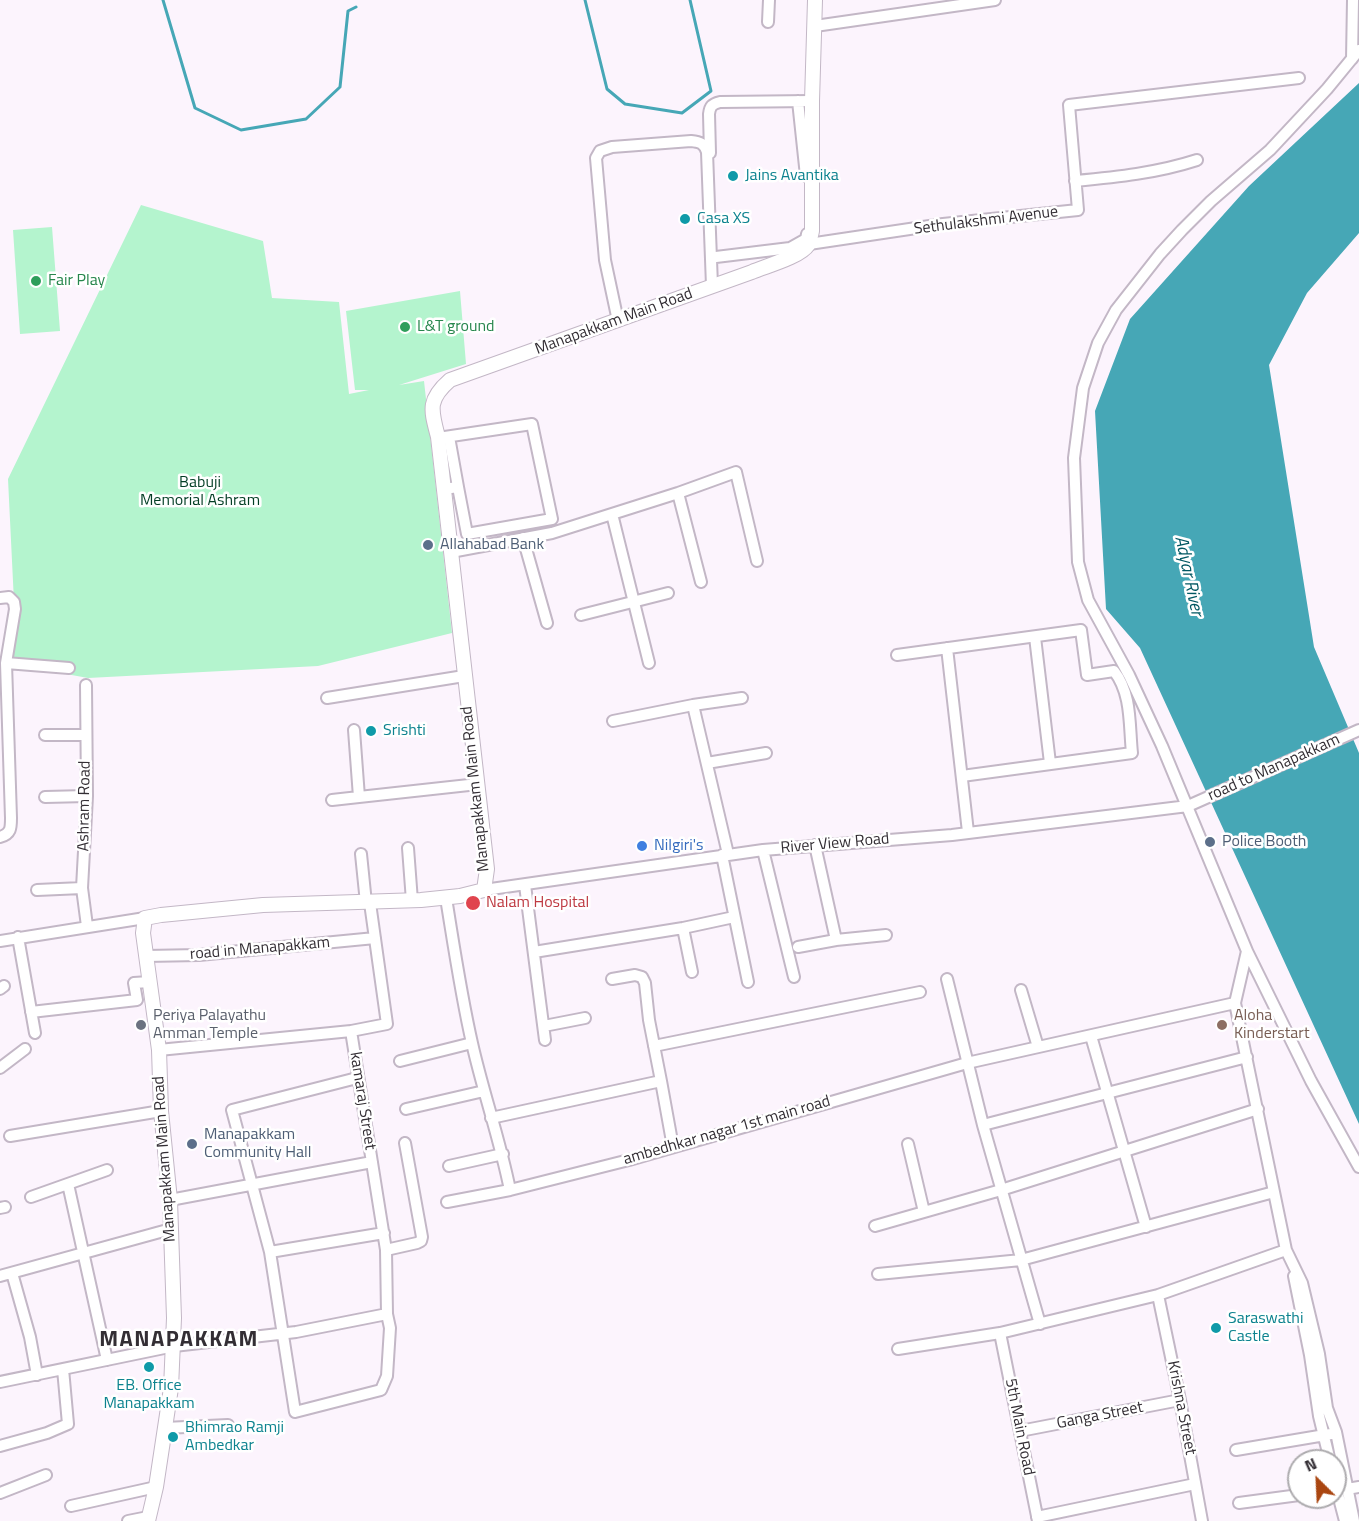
<!DOCTYPE html>
<style>
body{margin:0}
#map{position:relative;width:1359px;height:1521px;overflow:hidden;background:#fcf4fd;font-family:"Titillium Web",sans-serif}
canvas{display:block}
.north{position:absolute;left:1287px;top:1449px;width:60px;height:60px;box-sizing:border-box;background:#fff;border:2px solid #adabae;border-radius:50%;rotate:336deg;font-size:16px;font-weight:700;line-height:24px;text-align:center;color:#332e34}
.north::after{content:'';display:block;margin:auto;width:21px;height:27px;background:#aa4611;clip-path:polygon(50% 0,100% 100%,50% 72%,0 100%)}
</style>
<div id="map">
<canvas width="1359" height="1521"></canvas>
<div class="north">N</div>
</div>
<script>
const context = document.querySelector('canvas').getContext('2d');
context.lineJoin = 'round';
function fill(path, color) { context.fillStyle = color; context.fill(path, 'evenodd'); }
function strokePath(path, color, width, dash) { context.strokeStyle = color; context.lineWidth = width; context.lineCap = dash ? 'butt' : 'round'; context.setLineDash(dash || []); context.stroke(path); }
function write(font, color, halo, rows, align = 'center') {
  context.font = font + ' "Titillium Web",sans-serif'; context.lineWidth = 5; context.setLineDash([]); context.textBaseline = 'middle'; context.strokeStyle = halo; context.fillStyle = color; for (const [text, x, y, turn = 0] of rows) {
    context.save(); context.translate(x, y); context.rotate((+turn || 0) * Math.PI / 180); context.textAlign = isNaN(turn) ? turn : align; if (halo) context.strokeText(text, 0, 0); context.fillText(text, 0, 0); context.restore();
  }
}
const green = new Path2D(`
 M141 205 263 241 272 298 339 302 349 394 369 390H355L346 311 460 291 466 364 399 385 424 381 452 633 318 666 88 678 6 663 14 602 8 479Z
 M52 227 60 331 20 334 13 230Z`);
const water = new Path2D(`
 M1359 83V233L1307 293 1269 365 1314 647 1359 753V1124L1140 648 1106 609 1095 411 1130 319 1249 186Z`);
const stream = new Path2D(`
 M163 0 195 108 241 130 306 119 340 87 348 11 356 7
 M585 0 607 89 625 104 682 113 711 91 690 0`);
const minor = new Path2D(`
 M768 22 769 0
 M815 26 995 0
 M1352 59 1353 0
 M798 101 806 176
 M710 153 709 114C710 106 712 104 720 102L812 101
 M1075 181C1117 177 1157 173 1197 160
 M809 244 943 224 1078 210 1069 105 1299 78
 M716 257 790 248 806 239 807 234
 M618 321 605 260 596 158 600 151 612 147 691 141C700 142 704 143 707 152L712 286
 M449 437 458 487
 M438 438 532 424 552 519 467 534 458 487 444 489
 M678 493 701 582
 M612 514 649 663
 M523 538 547 623
 M451 552 552 533 678 493 736 472 757 561
 M0 598 9 597 14 602 15 609 6 663 11 818C11 828 11 834 0 837
 M581 615 668 593
 M1035 637 1050 763
 M947 648 968 832
 M897 655 1081 630 1087 675 1114 671C1132 694 1129 725 1132 753L962 776
 M6 663 69 668
 M86 685 87 796 82 888 87 926
 M327 698 464 676
 M693 705 742 698
 M613 721 693 705 728 854
 M354 730 359 797 478 784
 M45 735H86
 M707 763 766 753
 M45 797 87 796
 M332 800 359 797
 M815 845 836 940
 M408 848 412 901
 M763 850 794 977
 M361 854 366 903
 M722 855 748 982
 M525 885 545 1040
 M37 890 82 888
 M484 890 763 850 952 835 1188 806 1359 730
 M446 898C454 947 461 995 472 1043 483 1092 500 1140 510 1190L629 1160 967 1063 1235 1003
 M683 928 692 972
 M18 937 35 1033
 M0 941 145 918
 M798 947 836 940 886 935
 M1247 951 1311 1081 1359 1167
 M534 952 683 928 734 917
 M146 956 199 955 375 938
 M947 979 983 1125 1040 1324
 M0 989 4 986
 M1021 990 1038 1047
 M31 1012 137 1000 134 983 149 982
 M544 1026 585 1018
 M1091 1036 1146 1227
 M654 1046 920 992
 M159 1050 351 1031
 M400 1061 472 1043
 M0 1068 25 1049
 M357 1078 232 1110 270 1252 295 1412 381 1390 387 1376 390 1328 387 1314 386 1250 351 1031 387 1024 370 903
 M661 1081 673 1147
 M406 1109 484 1091
 M491 1118 661 1081 649 1020 645 983 642 977 635 975 612 979
 M983 1125 1247 1057
 M10 1136 161 1111
 M908 1144 924 1212
 M449 1166 503 1154
 M68 1184 107 1360
 M31 1197 107 1170
 M170 1200 372 1162
 M447 1202 510 1190
 M0 1208 5 1207
 M875 1226 1001 1190 1258 1109
 M386 1250 417 1243 421 1241 422 1237 405 1143
 M270 1252 384 1233
 M12 1273 30 1337 37 1375
 M878 1274 1021 1260 1274 1192
 M0 1276 171 1229
 M1294 1276 1310 1355 1319 1416 1330 1461
 M1158 1295 1180 1400 1202 1521
 M1000 1333 1038 1521
 M898 1349 1000 1333 1158 1295 1286 1250
 M0 1382 174 1346 296 1332 387 1314
 M165 1428 228 1425
 M1020 1431 1180 1400
 M0 1446 47 1433 68 1424 63 1369
 M1236 1450 1331 1434
 M1335 1483 1345 1521
 M1341 1490 1359 1487
 M0 1493 46 1475
 M1239 1503 1299 1495
 M71 1506 156 1487
 M1037 1517 1195 1484
 M128 1521 148 1517
 M1354 1521 1336 1432 1327 1408 1319 1354 1302 1283 1286 1250 1235 1003 1247 951 1162 746 1129 675 1088 600 1078 562 1074 458 1083 388 1098 343 1116 310 1160 254 1182 230 1211 201 1270 150 1327 89 1359 50`);
const major = new Path2D(`
 M148 1521 156 1487 171 1388 174 1318 170 1200 161 1111 159 1050 143 933 145 918 161 915 263 905 421 900 460 896 484 890 487 869 438 437C431 410 427 400 450 380L752 272C766 266 800 257 808 245 810 241 811 235 812 231V101L815 0`);
const markers = [
 [733,176,6,"#0f9aa8"],
 [685,219,6,"#0f9aa8"],
 [36,281,6,"#2e9e5b"],
 [405,327,6,"#2e9e5b"],
 [428,545,6,"#5c6f8a"],
 [371,731,6,"#0f9aa8"],
 [1210,842,6,"#5c6f8a"],
 [642,846,6,"#3f7fe0"],
 [473,903,8,"#e0444e"],
 [141,1025,6,"#6b7280"],
 [1222,1025,6,"#8d6e63"],
 [192,1144,6,"#5c6f8a"],
 [1216,1328,6,"#0f9aa8"],
 [149,1367,6,"#0f9aa8"],
 [173,1437,6,"#0f9aa8"]
];
const cultureNames = [
 ["Jains Avantika",745,176],
 ["Casa XS",697,219],
 ["Srishti",383,731],
 ["Saraswathi",1228,1319],
 ["Castle",1228,1337],
 ["EB. Office",149,1386,"center"],
 ["Manapakkam",149,1404,"center"],
 ["Bhimrao Ramji",185,1428],
 ["Ambedkar",185,1446]
];
const streetNames = [
 ["Sethulakshmi Avenue",986,221,-7],
 ["Manapakkam Main Road",614,322,-20],
 ["road to Manapakkam",1274,768,-24],
 ["Manapakkam Main Road",476,789,-96],
 ["Ashram Road",85,806,-89],
 ["River View Road",835,844,-5],
 ["road in Manapakkam",260,949,-5],
 ["kamaraj Street",362,1101,81],
 ["ambedhkar nagar 1st main road",727,1131,-16],
 ["Manapakkam Main Road",165,1159,-94],
 ["Krishna Street",1181,1408,79],
 ["Ganga Street",1100,1416,-11],
 ["5th Main Road",1019,1427,79]
];
const leisureNames = [
 ["Fair Play",48,281],
 ["L&T ground",417,327]
];
const parkNames = [
 ["Babuji",200,483],
 ["Memorial Ashram",200,501]
];
const serviceNames = [
 ["Allahabad Bank",440,545],
 ["Police Booth",1222,842],
 ["Manapakkam",204,1135],
 ["Community Hall",204,1153]
];
const shopNames = [
 ["Nilgiri's",654,846]
];
const healthNames = [
 ["Nalam Hospital",486,903]
];
const worshipNames = [
 ["Periya Palayathu",153,1016],
 ["Amman Temple",153,1034]
];
const educationNames = [
 ["Aloha",1234,1016],
 ["Kinderstart",1234,1034]
];
const waterNames = [
 ["Adyar River",1188,576,78]
];
const districtNames = [
 ["MANAPAKKAM",179,1341]
];
fill(green, '#b4f4ce');
fill(water, '#46a7b6');
strokePath(stream, '#46a7b6', 3);
strokePath(minor, '#c3b7c6', 14);
strokePath(major, '#c3b7c6', 16);
strokePath(minor, '#fff', 10);
strokePath(major, '#fff', 14);
for (const [x, y, r, color] of markers) { const dot = new Path2D(); dot.arc(x, y, r, 0, 2 * Math.PI); context.fillStyle = color; context.fill(dot); strokePath(dot, '#fff', 2); }
write('16px', '#0d838f', '#fff', cultureNames, 'left');
write('16px', '#332e34', '#fff', streetNames);
write('16px', '#27864d', '#fff', leisureNames, 'left');
write('16px', '#033e25', '#fff', parkNames);
write('16px', '#4e5e75', '#fff', serviceNames, 'left');
write('16px', '#366cbe', '#fff', shopNames, 'left');
write('16px', '#be3a42', '#fff', healthNames, 'left');
write('16px', '#5b616d', '#fff', worshipNames, 'left');
write('16px', '#785e54', '#fff', educationNames, 'left');
write('italic 18px', '#005762', '#fff', waterNames);
context.letterSpacing = '1.5px';
write('bold 22px', '#332e34', '#fff', districtNames);
context.letterSpacing = '0px';
</script>
